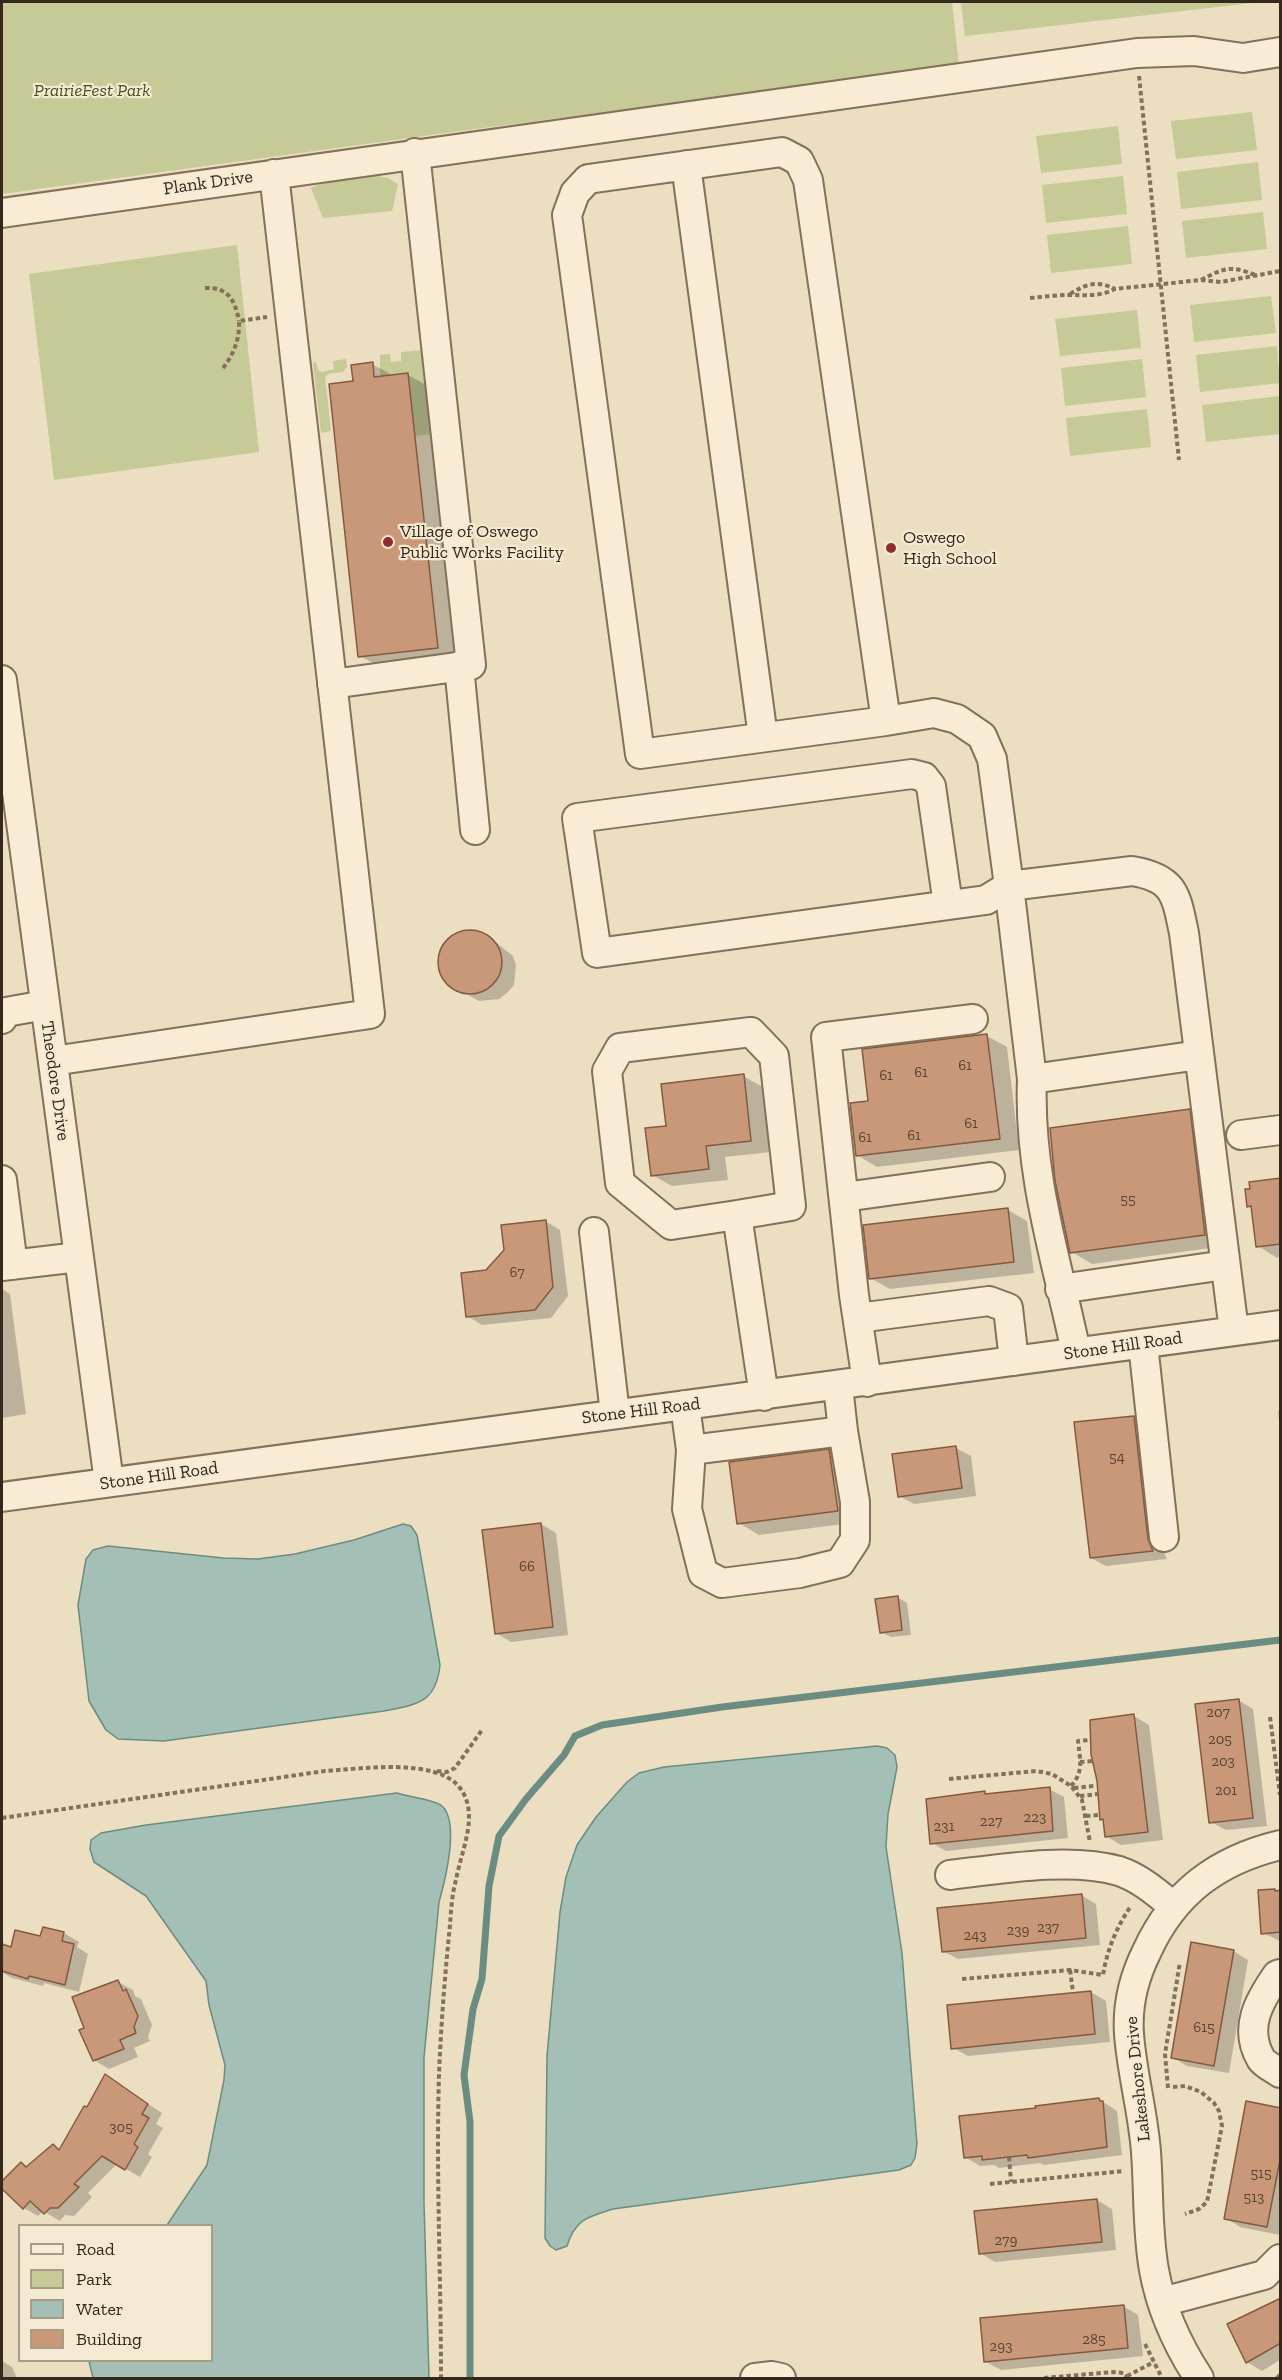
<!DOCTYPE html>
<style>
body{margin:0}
#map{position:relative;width:1282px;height:2380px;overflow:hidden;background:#ecdec1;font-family:"Zilla Slab",serif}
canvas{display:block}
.frame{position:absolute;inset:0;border:3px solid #35281d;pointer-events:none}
.legend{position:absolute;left:18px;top:2224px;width:195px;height:138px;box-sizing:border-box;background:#f4e9d1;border:2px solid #a89c89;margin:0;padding:8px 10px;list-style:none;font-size:18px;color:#35281d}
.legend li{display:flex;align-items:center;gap:12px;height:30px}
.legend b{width:30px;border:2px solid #a89c89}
</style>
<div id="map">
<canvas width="1282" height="2380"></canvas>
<div class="frame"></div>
<ul class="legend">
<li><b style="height:8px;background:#f8ecd4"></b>Road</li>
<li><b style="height:16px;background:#c5ca96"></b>Park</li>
<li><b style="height:16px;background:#a4bfb6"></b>Water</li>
<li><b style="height:16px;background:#c99878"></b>Building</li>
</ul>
</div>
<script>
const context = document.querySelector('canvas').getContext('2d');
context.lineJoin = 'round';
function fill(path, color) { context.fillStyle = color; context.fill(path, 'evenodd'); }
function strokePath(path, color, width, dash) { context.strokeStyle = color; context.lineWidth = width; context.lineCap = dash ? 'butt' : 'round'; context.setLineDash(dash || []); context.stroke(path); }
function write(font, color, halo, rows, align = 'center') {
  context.font = font + ' "Zilla Slab",serif'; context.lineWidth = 4.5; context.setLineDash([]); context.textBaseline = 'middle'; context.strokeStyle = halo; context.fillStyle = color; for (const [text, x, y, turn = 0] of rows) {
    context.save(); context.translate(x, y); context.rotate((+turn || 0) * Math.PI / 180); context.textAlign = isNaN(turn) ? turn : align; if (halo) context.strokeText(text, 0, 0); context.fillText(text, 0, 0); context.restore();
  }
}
const green = new Path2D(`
 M2 2H952L959 66 453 132 2 194Z
 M961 2H1261L965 36Z
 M1252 112 1257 150 1176 159 1171 121Z
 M1118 126 1122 164 1041 173 1036 136Z
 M1258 162 1262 200 1181 209 1177 172Z
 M371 175 388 178 398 184 392 211 323 218 311 188 328 181Z
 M1123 176 1127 214 1046 223 1042 185Z
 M1263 212 1267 249 1186 258 1182 221Z
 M1128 226 1132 264 1051 273 1047 235Z
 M237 245 259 452 54 480 29 274Z
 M1271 296 1276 333 1194 342 1190 305Z
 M1137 310 1141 348 1060 356 1055 319Z
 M1277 346 1280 383 1200 392 1196 355Z
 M424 350 433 434 415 436 408 374 380 376V355L390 354 391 362 401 361V352Z
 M346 359 347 367 343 372 328 374 325 377 331 431 321 433 313 363 316 362 318 370 322 372 334 369 333 361Z
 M1142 359 1146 397 1065 406 1061 368Z
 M1280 396V434L1206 442 1202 405Z
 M1147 409 1151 447 1070 456 1066 418Z`);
const water = new Path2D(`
 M403 1524 411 1526 417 1535 440 1665C436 1703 418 1704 384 1711L164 1741 118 1739 106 1730 89 1701 78 1605 86 1559 93 1550 108 1546 223 1558 258 1559 295 1554 354 1540Z
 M877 1746 887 1748 895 1755 897 1767 888 1814 886 1847 902 1953 917 2144 915 2158 911 2165 899 2170 613 2209C588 2217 575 2219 567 2246L556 2250 550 2246 545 2238 547 2056 560 1912 566 1877 577 1845 596 1817 627 1782 639 1773 664 1767Z
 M397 1793C408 1797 434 1799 442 1806 460 1822 445 1881 439 1902L424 2057V2203L429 2378H93L89 2361 212 2360V2226L167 2225 207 2165 224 2080 225 2065 209 2005 206 1981 146 1896 94 1862 90 1849 91 1840 101 1833 146 1825Z`);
const shadow = new Path2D(`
 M372 364 392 375H408L428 386 458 659 380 667 360 656 355 383Z
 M474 932 498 944 513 956 516 965 514 985 507 993 499 999 479 1001 454 987 441 974 439 967 443 950 456 936Z
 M987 1036 1007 1047 1019 1150 877 1167 857 1155Z
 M743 1076 763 1087 771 1152 725 1157 728 1180 672 1186 652 1175 667 1127Z
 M1189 1111 1209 1122 1225 1246 1092 1264 1072 1252Z
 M1280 1180V1257L1277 1258 1258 1246 1253 1209 1248 1206Z
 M1008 1210 1027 1221 1034 1273 890 1289 870 1278Z
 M545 1221 560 1230 568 1296 551 1318 482 1325 467 1316 487 1271Z
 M2 1289 10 1294 26 1414 2 1418Z
 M1278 1411H1280V1431Z
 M1134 1417 1149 1426 1162 1548 1167 1559 1106 1566 1091 1558Z
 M956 1448 971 1456 976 1496 914 1504 899 1496Z
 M829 1451 849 1462 858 1522 759 1535 739 1523Z
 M541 1524 556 1533 568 1635 511 1642 496 1633Z
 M897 1597 907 1603 911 1635 891 1637 881 1632Z
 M1238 1700 1253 1709 1267 1826 1226 1830 1211 1822Z
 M1134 1716 1149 1725 1163 1840 1121 1845 1106 1836 1104 1821 1101 1819Z
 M1049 1789 1064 1797 1068 1838 946 1851 932 1843 927 1800 985 1792 989 1795Z
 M1274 1890 1280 1892V1941L1263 1933Z
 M1081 1895 1096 1904 1100 1945 958 1959 943 1951Z
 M44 1929 64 1933 79 1942 77 1947 88 1954 79 1992 44 1983 43 1986 12 1978 2 1972 3 1946 12 1949 41 1938Z
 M1233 1951 1248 1960 1229 2073 1187 2066 1172 2057Z
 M118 1982 133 1990 135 1996 141 1999 152 2025 148 2037 150 2041 134 2048 138 2057 109 2069 94 2060 86 2029Z
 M1091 1992 1106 2001 1110 2042 968 2056 953 2048Z
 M106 2076 162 2113 156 2124 163 2128 148 2154 152 2157 140 2177 117 2164 88 2193 92 2197 74 2216 65 2215 60 2221 43 2211 38 2216 24 2208 2 2185 21 2164 28 2168 53 2146 60 2150 88 2110Z
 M1099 2099 1117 2111 1122 2155 1044 2165 1040 2163 999 2168 994 2165 980 2166 965 2157 1037 2109Z
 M1280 2109V2235L1240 2227 1226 2218Z
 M1097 2200 1112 2209 1116 2250 995 2262 980 2253 976 2212Z
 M1280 2299V2360L1262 2371 1247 2362Z
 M1123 2306 1138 2315 1143 2356 1001 2370 986 2362Z
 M2 2361 12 2367 17 2378H2Z`);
const stream = new Path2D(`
 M470 2378V2122L464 2075 473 2009 482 1979 489 1886 499 1836 526 1799 564 1755 575 1736 602 1725 722 1707 1280 1640`);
const building = new Path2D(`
 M373 362 374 377 408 373 438 648 358 657 329 384 353 381 351 365Z
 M438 962a32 32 0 1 1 64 0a32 32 0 1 1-64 0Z
 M987 1034 1000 1139 856 1156 850 1103 868 1101 862 1049Z
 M744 1074 751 1141 706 1146 709 1169 651 1176 645 1128 666 1126 661 1084Z
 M1190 1109 1205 1235 1070 1253 1055 1181 1050 1128Z
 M1281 1178V1244L1256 1247 1251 1206 1247 1207 1245 1189H1250L1249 1182Z
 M1008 1208 1014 1262 869 1279 863 1225Z
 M546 1220 553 1287 535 1310 466 1317 461 1273 486 1270 504 1250 501 1225Z
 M1134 1416 1148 1539 1153 1551 1090 1558 1074 1422Z
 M956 1446 962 1488 898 1497 892 1454Z
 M829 1449 838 1511 737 1524 729 1462Z
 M541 1523 553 1627 495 1634 482 1530Z
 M898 1596 902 1630 880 1633 875 1599Z
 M1239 1699 1253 1818 1209 1823 1195 1704Z
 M1134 1714 1148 1832 1105 1837 1103 1819 1100 1820 1097 1781 1091 1754 1090 1720Z
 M1050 1787 1053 1831 930 1844 926 1799 985 1791V1794Z
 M1275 1889V1891L1281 1890V1932L1261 1934 1258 1890Z
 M1082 1894 1086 1938 942 1952 937 1908Z
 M43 1927 64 1932 62 1941 74 1944 65 1985 29 1976 28 1979 2 1971V1944L11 1947 15 1930 40 1936Z
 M1191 1942 1234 1950 1214 2066 1171 2058Z
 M118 1980 123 1991 126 1989 138 2016 134 2027 136 2033 120 2040 124 2049 93 2061 79 2030 84 2028 72 1997Z
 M1091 1991 1095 2034 951 2049 947 2005Z
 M105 2074 148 2104 142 2114 149 2118 134 2144 138 2147 125 2170 102 2156 74 2184 79 2187 58 2208H50L44 2214 30 2201 23 2209 2 2189V2181L21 2162 26 2167 53 2144 59 2150 84 2106 87 2107Z
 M1099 2098 1100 2101H1103L1107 2147 1028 2158 1027 2155 982 2160V2156L964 2158 959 2116 1036 2108 1035 2106Z
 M1246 2101 1281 2108V2155L1267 2227 1224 2219Z
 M1097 2199 1102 2242 979 2254 974 2211Z
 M1281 2298V2343L1246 2363 1227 2324Z
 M1124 2305 1128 2348 984 2362 980 2318Z`);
const path = new Path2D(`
 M1139 76 1179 460
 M1201 280C1224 268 1230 265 1255 275
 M205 288C228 287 235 300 239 321
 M1070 294C1086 284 1097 280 1115 289
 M1030 298C1043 297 1056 295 1068 295 1086 295 1098 297 1115 289L1201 280 1221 282 1280 271
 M223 368C234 354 240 338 239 321L267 317
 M1270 1717 1280 1795
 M1080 1762 1093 1761
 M437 1771 447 1772 455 1768 482 1730
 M949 1779 1036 1771 1052 1774 1071 1786 1082 1800 1090 1842
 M1071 1786C1084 1772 1080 1759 1078 1741L1090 1740
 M1074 1788 1094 1786
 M1080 1796 1098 1794
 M1086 1816 1099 1815
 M2 1818 325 1771C360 1769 437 1757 460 1788 480 1814 461 1851 456 1880 452 1894 451 1910 450 1925 445 1974 441 2025 439 2074 436 2175 441 2277 441 2378
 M1070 1970 1073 1992
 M962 1979 1070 1970 1103 1975C1107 1950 1117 1926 1131 1906
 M1173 2087 1185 2086 1201 2092 1214 2103 1219 2111 1222 2126 1207 2202 1199 2209 1185 2214
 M1168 2088 1165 2054 1180 1962
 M1009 2157 1011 2182
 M990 2184 1124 2171
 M1145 2344 1162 2378
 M1127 2376 1154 2362
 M1044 2378 1113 2372 1124 2373 1128 2378
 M1277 2378 1280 2375`);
const minor = new Path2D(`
 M782 152 799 161 808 180 886 721 640 754 567 215 575 193 588 179Z
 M686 165 763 737
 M2 213 1137 53 1194 51 1243 58 1280 52
 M459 666 475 830
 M2 680 109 1482
 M332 684 471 665 415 153
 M886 721 934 713 957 719 982 736 992 759 1009 886 986 900 597 953 577 818 912 774 924 777 931 786 948 905
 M2 1019 6 1012 45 1005
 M1199 1055 1032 1079 1009 886 1132 871C1175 878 1176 895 1184 933L1234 1331
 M53 1061 370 1014 274 174
 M1032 1079C1028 1174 1057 1261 1076 1352
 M1241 1135 1280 1130
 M2 1180 13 1265
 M844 1197 990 1177
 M737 1215 671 1225 620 1183 607 1071 620 1048 751 1032 774 1056 791 1206 737 1215 764 1396
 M594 1232 615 1414
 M2 1266 79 1257
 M1060 1289 1225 1265
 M858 1318 989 1301 1008 1308 1014 1361
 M1143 1344 1164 1537
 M867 1382 854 1295 826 1037 973 1019
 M685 1405 691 1450 843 1431 838 1386
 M691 1450 687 1509 703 1573 722 1583 800 1573 840 1563 855 1540V1502L843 1431
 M2 1497 1280 1325
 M950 1875C1000 1869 1070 1857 1119 1871 1140 1878 1157 1893 1173 1906
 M1280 1974 1277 1975C1259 2001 1243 2028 1261 2059 1265 2065 1275 2069 1280 2073
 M1162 2302 1264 2275 1280 2259
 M755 2378 772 2376 781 2378
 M1199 2378C1178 2346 1161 2309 1154 2270 1147 2231 1149 2191 1146 2152 1143 2112 1132 2074 1129 2034 1127 2005 1134 1977 1147 1951 1174 1892 1218 1860 1280 1845`);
const markers = [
 [388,542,6,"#922b2f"],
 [891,548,6,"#922b2f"]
];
const numberNames = [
 ["61",965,1066],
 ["61",921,1073],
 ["61",886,1076],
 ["61",971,1124],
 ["61",914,1136],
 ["61",865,1138],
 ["55",1128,1200],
 ["67",517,1273],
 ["54",1117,1458],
 ["66",527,1567],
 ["207",1218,1713],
 ["205",1220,1740],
 ["203",1223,1762],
 ["201",1226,1791],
 ["223",1035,1818],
 ["227",991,1822],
 ["231",944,1827],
 ["237",1048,1928],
 ["239",1018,1931],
 ["243",975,1936],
 ["615",1204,2028],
 ["305",121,2128],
 ["515",1261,2174],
 ["513",1254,2198],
 ["279",1006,2241],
 ["285",1094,2340],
 ["293",1001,2347]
];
const parkNames = [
 ["PrairieFest Park",92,91]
];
const streetNames = [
 ["Plank Drive",208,183,-8],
 ["Theodore Drive",55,1081,82],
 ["Stone Hill Road",1123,1346,-8],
 ["Stone Hill Road",641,1411,-7],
 ["Stone Hill Road",159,1476,-8],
 ["Lakeshore Drive",1138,2079,-96]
];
const poiNames = [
 ["Village of Oswego",400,532],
 ["Public Works Facility",400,553],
 ["Oswego",903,538],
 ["High School",903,559]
];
fill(green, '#c5ca96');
fill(water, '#a4bfb6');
strokePath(water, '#6b8c83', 1.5);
fill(shadow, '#0003');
strokePath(stream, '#6b8c83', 7);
fill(building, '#c99878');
strokePath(building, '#845940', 1.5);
strokePath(minor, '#857059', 32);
strokePath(path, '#857059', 4, [4.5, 3]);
strokePath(minor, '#f8ecd4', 28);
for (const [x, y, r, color] of markers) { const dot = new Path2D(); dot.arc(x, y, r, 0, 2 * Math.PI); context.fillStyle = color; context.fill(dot); strokePath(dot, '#f4e9d1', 2); }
write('15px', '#5a4434', null, numberNames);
write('italic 18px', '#475124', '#f4e9d1', parkNames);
write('18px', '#35281d', '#f4e9d1', streetNames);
write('18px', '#35281d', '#f4e9d1', poiNames, 'left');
</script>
